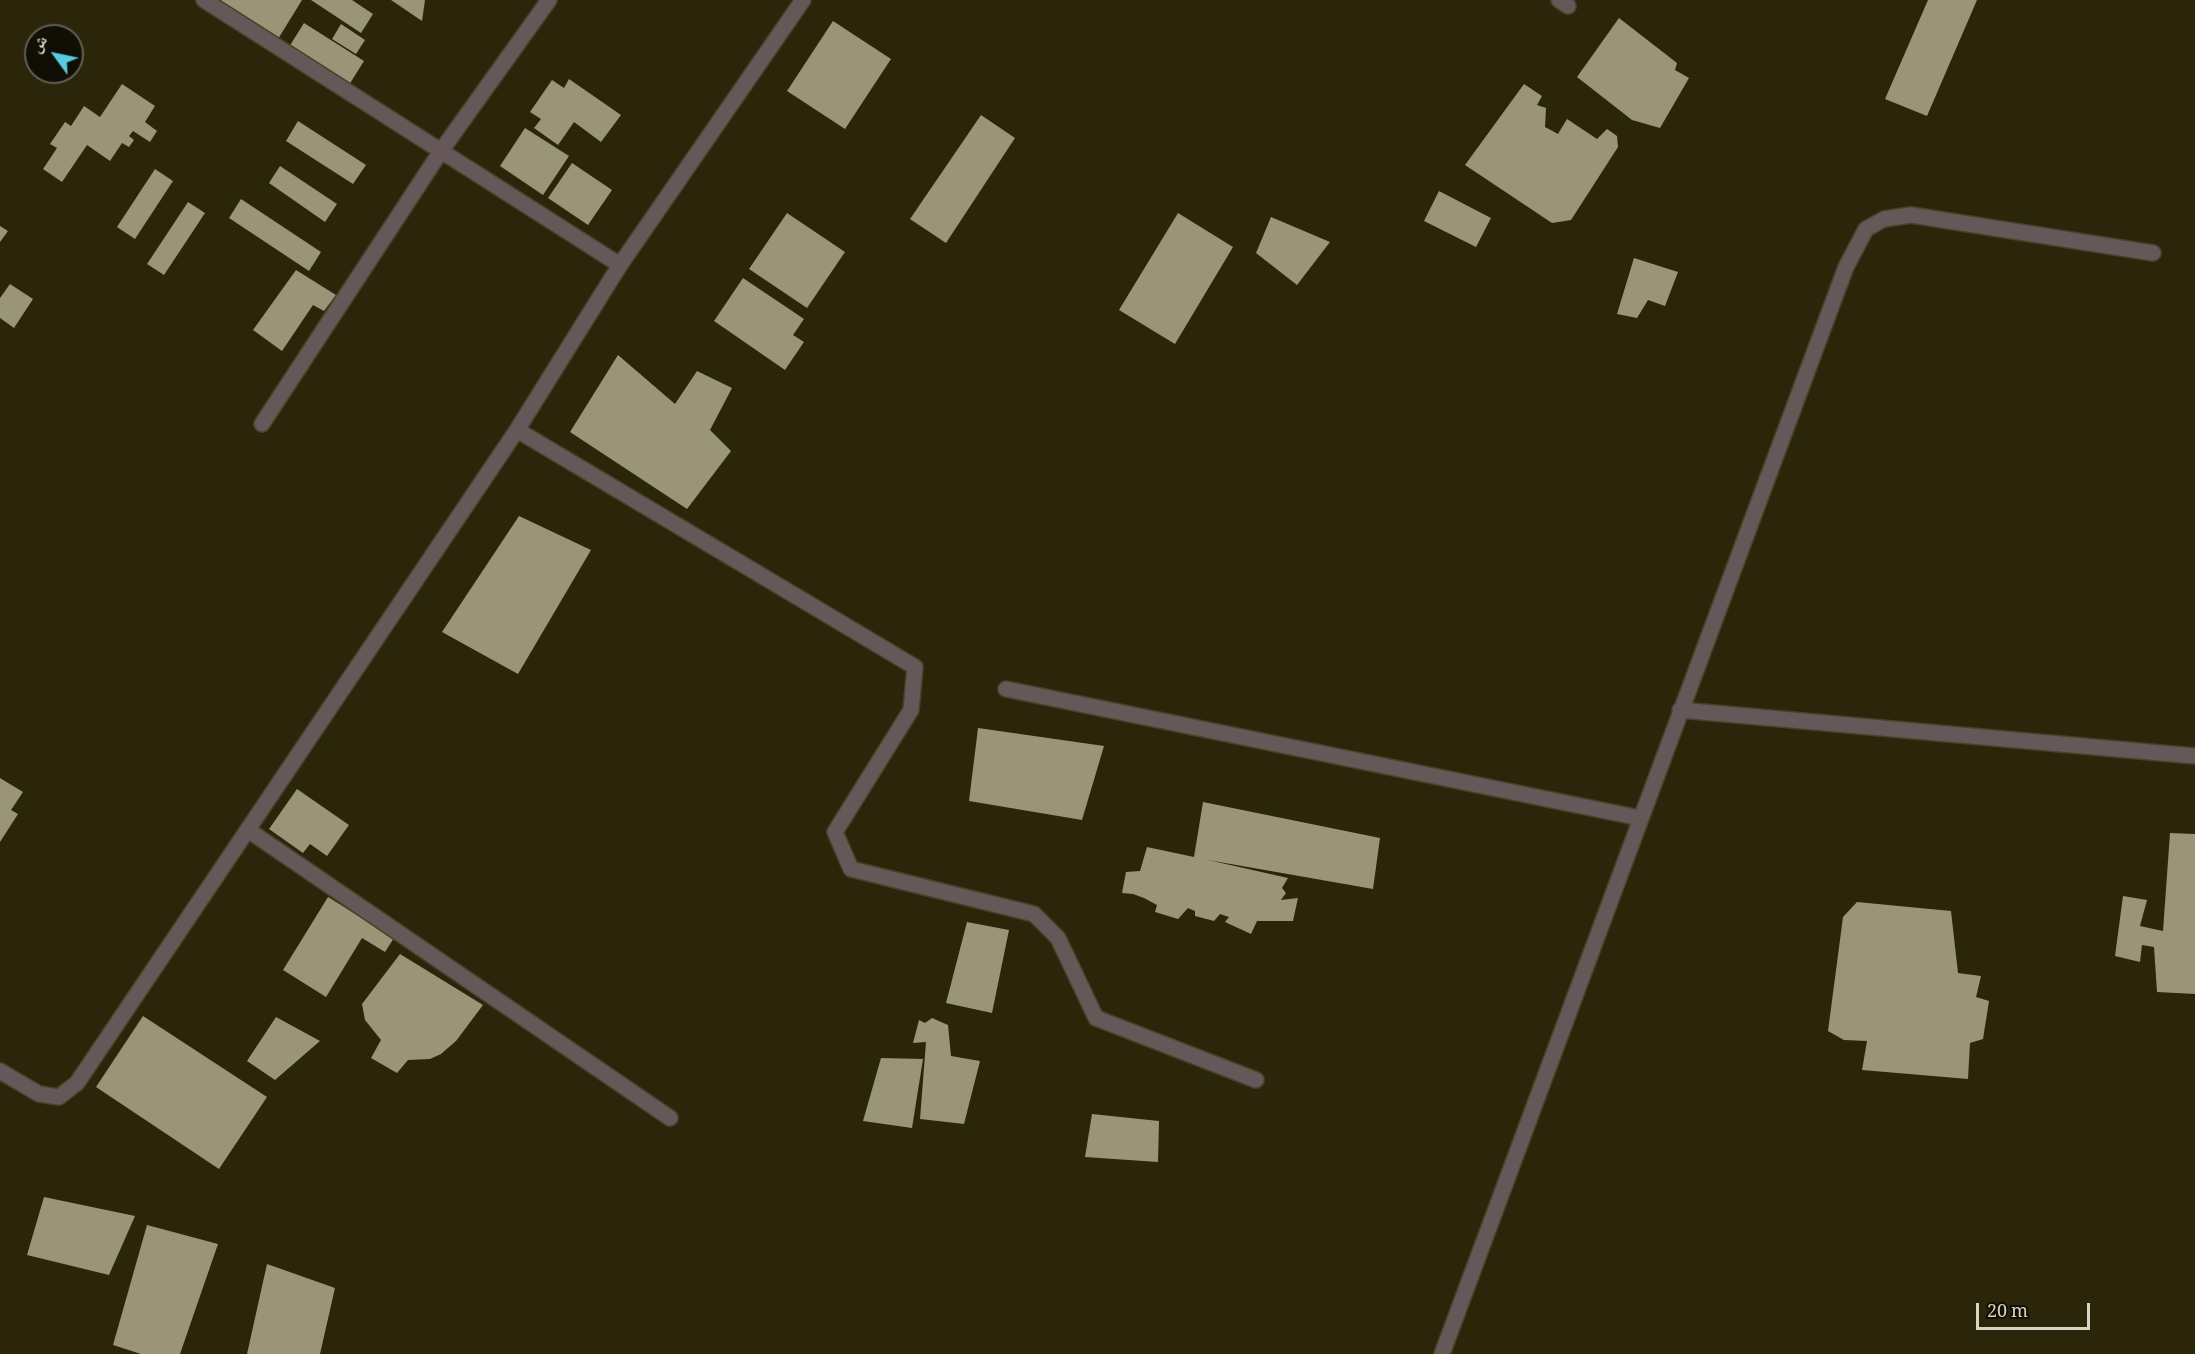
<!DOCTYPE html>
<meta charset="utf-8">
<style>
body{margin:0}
#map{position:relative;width:2195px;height:1354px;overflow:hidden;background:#2b260a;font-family:Georgia,"Noto Naskh Arabic",serif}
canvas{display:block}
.north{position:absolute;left:24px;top:24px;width:60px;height:60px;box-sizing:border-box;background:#110f05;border:2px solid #605e52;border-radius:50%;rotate:303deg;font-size:16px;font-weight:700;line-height:24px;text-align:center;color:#d7d5c5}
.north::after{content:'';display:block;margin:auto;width:21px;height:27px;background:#55cae0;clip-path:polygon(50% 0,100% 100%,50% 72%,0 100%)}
.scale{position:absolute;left:1976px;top:1303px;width:114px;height:27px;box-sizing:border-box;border:3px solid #d7d5c5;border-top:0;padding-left:8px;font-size:18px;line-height:21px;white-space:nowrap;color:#d7d5c5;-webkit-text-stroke:4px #110f05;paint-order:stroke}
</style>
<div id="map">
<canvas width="2195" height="1354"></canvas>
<div class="north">ش</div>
<div class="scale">20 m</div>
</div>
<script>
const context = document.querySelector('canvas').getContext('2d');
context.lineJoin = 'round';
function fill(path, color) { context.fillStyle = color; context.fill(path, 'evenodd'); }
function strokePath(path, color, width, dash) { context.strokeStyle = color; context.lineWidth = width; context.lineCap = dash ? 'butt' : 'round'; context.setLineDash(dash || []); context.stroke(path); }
const building = new Path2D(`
 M216 0H302L278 39Z
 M311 0H352L373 14 361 33Z
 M391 0H425L422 21Z
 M1928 0H1977L1927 116 1885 99Z
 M1619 18 1677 63 1675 70 1689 78 1660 128 1632 120 1577 77Z
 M833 21 891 59 845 129 787 91Z
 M304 23 364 61 349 85 289 47Z
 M341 24 365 40 356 54 332 39Z
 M569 79 621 115 601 142 574 122 558 145 534 128 541 119 530 112 552 80 564 88Z
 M122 84 155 106 145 122 157 131 150 142 133 131 129 136 134 140 129 147 122 143 110 161 87 145 62 182 43 169 57 148 50 144 65 122 71 126 84 106 100 117Z
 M1524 84 1542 96 1537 105 1546 108 1545 127 1558 134 1567 119 1597 139 1607 129 1617 136 1618 147 1571 220 1552 223 1465 165Z
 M981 115 1015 138 946 243 910 219Z
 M298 121 366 165 353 184 286 141Z
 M525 128 569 156 543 195 500 166Z
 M572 163 612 190 588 225 548 198Z
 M280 166 337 204 325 222 269 183Z
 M155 169 173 181 135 239 117 227Z
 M1439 191 1491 218 1476 247 1424 221Z
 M241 199 321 252 309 271 229 218Z
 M188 202 205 213 164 275 147 264Z
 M787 213 845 252 807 308 749 269Z
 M1178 213 1233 247 1175 344 1119 310Z
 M1271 217 1330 242 1297 285 1256 253Z
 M0 226 8 231 0 242Z
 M1634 258 1678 272 1665 306 1648 300 1637 318 1617 314Z
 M296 270 336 295 324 311 313 305 282 351 253 330Z
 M743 278 804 319 793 335 804 342 785 370 714 321Z
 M10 284 33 299 14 328 0 318V298Z
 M618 355 675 404 697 371 732 388 710 430 731 451 687 509 570 432Z
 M519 516 591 550 518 674 442 632Z
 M978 728 1104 746 1082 820 969 801Z
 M0 778 23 792 11 810 18 814 0 842Z
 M297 789 349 825 327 856 310 844 303 853 269 829Z
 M1203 802 1380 838 1373 889 1208 860 1288 878 1282 888 1286 893 1281 900 1298 898 1293 921H1257L1251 934 1225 922 1229 917 1220 914 1214 921 1195 916V911L1188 908 1178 919 1155 912 1157 905 1144 898 1133 894 1122 893 1126 872 1140 871 1147 847 1194 857Z
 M2170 833 2195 834V994L2157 992 2154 947 2142 945 2140 962 2115 956 2123 896 2147 900 2140 926 2163 931Z
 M328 897 394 938 385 952 362 938 326 997 283 970Z
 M1857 902 1951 911 1958 973 1981 976 1976 997 1989 1001 1983 1039 1970 1043 1968 1079 1862 1070 1867 1041 1844 1040 1828 1031 1843 917Z
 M967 922 1009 930 992 1013 946 1003Z
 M400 954 483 1005 456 1041 441 1054 430 1059 408 1060 397 1073 371 1058 381 1040 365 1020 362 1004Z
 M143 1016 267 1097 219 1169 96 1087Z
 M276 1017 320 1041 275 1080 247 1061Z
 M932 1018 948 1025 951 1056 980 1061 964 1124 920 1119 926 1042 913 1043 919 1020 925 1023Z
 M881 1058 923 1059 912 1128 863 1121Z
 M1092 1114 1159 1121 1158 1162 1085 1157Z
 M44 1197 135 1216 109 1275 27 1255Z
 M147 1225 218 1244 180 1354H141L113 1345Z
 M267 1264 335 1288 320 1354H247Z`);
const minor = new Path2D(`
 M204 0 620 265
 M1559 0 1568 6
 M262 424 441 151 549 0
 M517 430 915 667 911 710 835 832 851 869 1034 914 1058 938 1096 1018 1256 1080
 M1006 689 1640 818
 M1680 710 2195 756
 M248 830 670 1118
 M0 1071 39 1094 59 1097 77 1083 517 430 620 265 803 0
 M1442 1354 1846 267 1866 229 1884 219 1911 215 2153 253`);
fill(building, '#9a9576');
strokePath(minor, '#474228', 18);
strokePath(minor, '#665759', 15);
</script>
